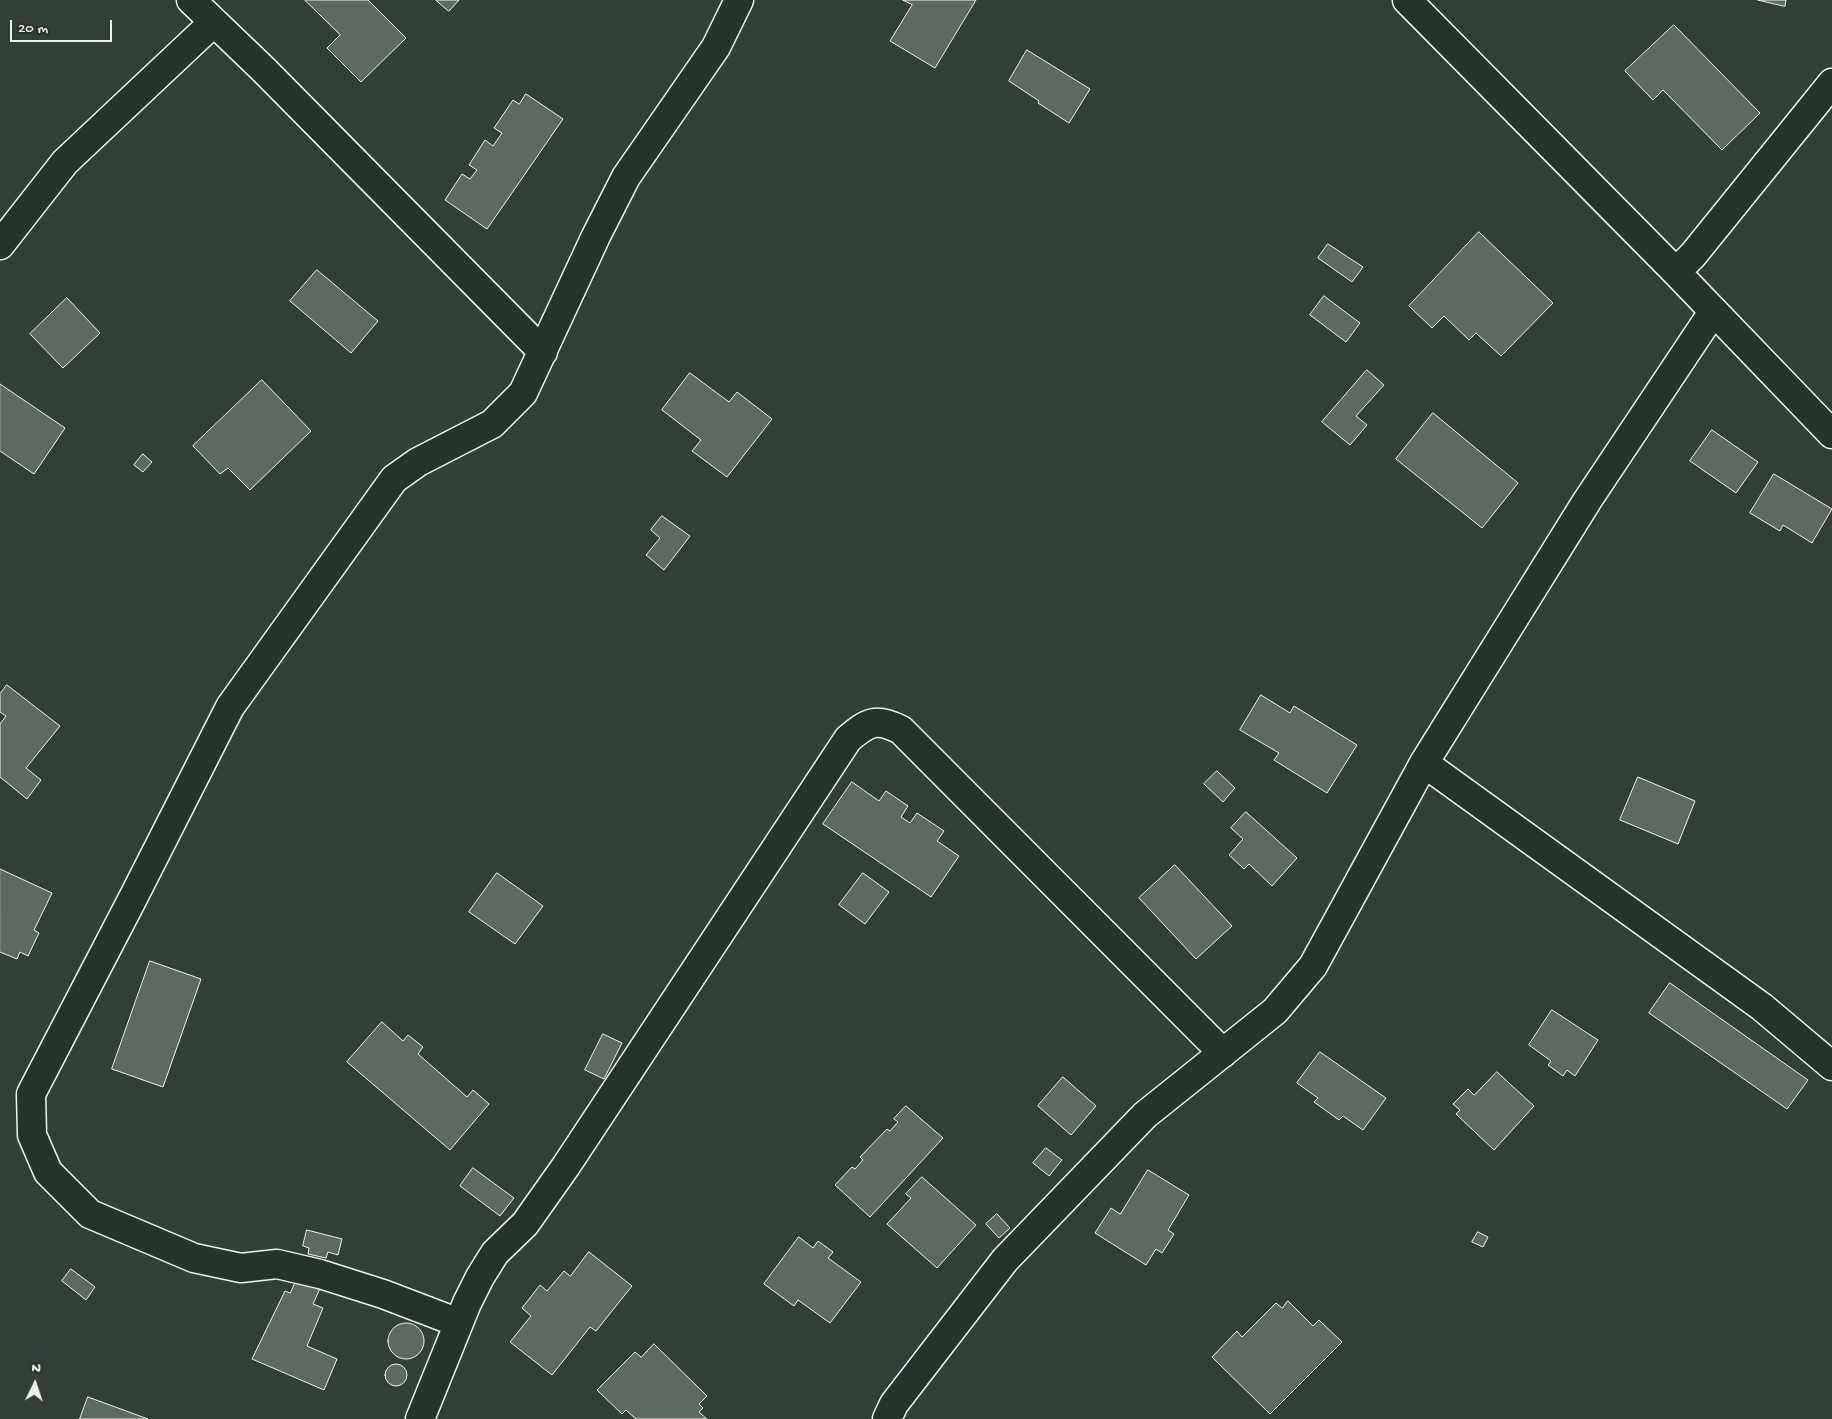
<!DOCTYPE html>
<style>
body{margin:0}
#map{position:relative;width:1832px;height:1419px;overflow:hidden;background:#323e38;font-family:"Gochi Hand",sans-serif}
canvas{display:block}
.north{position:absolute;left:10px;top:1359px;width:50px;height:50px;-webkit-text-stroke:4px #26332d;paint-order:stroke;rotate:4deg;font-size:14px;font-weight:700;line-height:20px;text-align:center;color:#f4f1e8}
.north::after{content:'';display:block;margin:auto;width:18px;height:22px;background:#f4f1e8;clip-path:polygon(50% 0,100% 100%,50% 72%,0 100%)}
.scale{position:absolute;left:10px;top:20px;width:102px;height:22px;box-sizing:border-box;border:2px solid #f4f1e8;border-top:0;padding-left:6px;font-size:15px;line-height:18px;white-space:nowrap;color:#f4f1e8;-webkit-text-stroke:4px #26332d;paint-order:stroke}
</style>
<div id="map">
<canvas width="1832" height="1419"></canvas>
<div class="north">N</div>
<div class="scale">20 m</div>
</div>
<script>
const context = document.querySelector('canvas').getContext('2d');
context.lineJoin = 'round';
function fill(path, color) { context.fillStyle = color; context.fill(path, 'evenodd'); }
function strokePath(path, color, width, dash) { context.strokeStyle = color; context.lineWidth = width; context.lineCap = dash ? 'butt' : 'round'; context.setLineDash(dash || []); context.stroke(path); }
const building = new Path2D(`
 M305 0H368L406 38 361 82 327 48 340 35Z
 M436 0H459L449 11Z
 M903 0H976L935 68 890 41 912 5Z
 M1758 0H1786L1785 6Z
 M1674 25 1760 113 1722 150 1663 90 1653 100 1625 71Z
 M1027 50 1090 89 1069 123 1038 103 1039 101 1009 81Z
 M526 94 563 119 487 229 445 200 462 174 470 179 477 170 469 165 485 140 493 146 502 133 494 128 513 100 519 104Z
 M1479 232 1553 303 1501 356 1476 333 1469 340 1444 316 1432 328 1409 306Z
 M1328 244 1363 267 1352 282 1318 258Z
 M317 270 378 321 351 353 290 301Z
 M1324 296 1360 323 1346 342 1310 315Z
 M67 298 100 333 63 368 30 334Z
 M1367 370 1384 385 1356 416 1367 425 1350 445 1322 422Z
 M690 373 729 402 737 392 772 419 727 477 692 451 701 440 662 410Z
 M262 380 311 431 250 490 228 468 220 474 193 446Z
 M0 384 65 428 34 474 0 451Z
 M1433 413 1518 483 1482 528 1396 459Z
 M1712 430 1758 462 1736 493 1690 461Z
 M143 454 152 462 143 472 134 465Z
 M1774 474 1832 509 1812 543 1783 525 1780 531 1750 513Z
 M662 516 690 536 664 570 646 555 660 538 651 530Z
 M7 685 60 726 26 768 41 780 27 799 0 777V724L6 716 0 712V694Z
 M1261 695 1290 713 1294 706 1357 745 1327 793 1274 760 1279 753 1240 730Z
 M1217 771 1235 788 1223 802 1204 784Z
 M1638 777 1695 801 1678 844 1620 820Z
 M852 782 879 801 886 791 908 806 901 817 910 823 917 813 944 831 937 841 959 856 931 897 823 824Z
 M1246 812 1297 858 1272 886 1249 864 1244 869 1229 855 1243 839 1231 828Z
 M1175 865 1232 926 1196 959 1139 898Z
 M0 869 52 893 34 930 39 933 28 956 20 952 17 959 0 952Z
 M497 873 543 906 515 944 469 912Z
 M863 873 889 892 865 924 839 905Z
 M150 961 201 979 163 1087 112 1069Z
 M1670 983 1808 1080 1787 1109 1649 1013Z
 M1552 1010 1598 1040 1575 1076 1567 1070 1563 1076 1548 1065 1551 1061 1529 1045Z
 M382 1022 403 1041 408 1035 423 1047 418 1054 467 1097 473 1090 489 1104 450 1150 347 1062Z
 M603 1034 622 1043 604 1079 585 1070Z
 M1320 1052 1386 1098 1363 1130 1343 1116 1339 1120 1314 1102 1318 1098 1297 1083Z
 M1497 1072 1534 1106 1494 1150 1456 1114 1460 1110 1453 1104 1468 1089 1474 1095Z
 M1063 1077 1096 1106 1071 1135 1038 1106Z
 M906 1106 943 1138 870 1217 835 1185 852 1167 855 1169 863 1160 860 1157 887 1129 890 1131 898 1122 894 1119Z
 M1046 1148 1062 1160 1049 1176 1033 1163Z
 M473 1168 514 1198 500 1216 460 1186Z
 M1148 1170 1189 1195 1168 1230 1174 1234 1162 1253 1156 1249 1146 1265 1095 1233 1111 1208 1120 1214Z
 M922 1177 976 1225 937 1268 887 1224 911 1198 906 1194Z
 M997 1214 1010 1228 999 1238 986 1224Z
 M307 1230 342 1239 338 1255 328 1252 326 1258 308 1254 309 1248 303 1246Z
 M1478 1232 1488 1237 1483 1247 1472 1242Z
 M799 1237 813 1248 818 1241 833 1252 828 1258 861 1282 830 1323 798 1300 794 1306 764 1284Z
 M589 1252 632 1286 596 1331 590 1327 552 1375 510 1342 531 1316 522 1308 540 1285 547 1291 564 1271 570 1276Z
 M71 1269 95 1287 86 1300 62 1281Z
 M299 1274 322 1284 313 1304 323 1308 307 1346 337 1359 324 1390 252 1359 285 1291 290 1293Z
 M1288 1301 1313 1326 1319 1320 1342 1342 1270 1414 1212 1357 1237 1331 1242 1337 1276 1303 1282 1308Z
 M388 1341a18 18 0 1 1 36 0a18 18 0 1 1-36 0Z
 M654 1344 707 1396 699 1404 703 1408 699 1412 707 1419H636L626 1410 622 1414 597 1390 635 1352 641 1357Z
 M385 1375a11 11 0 1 1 22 0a11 11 0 1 1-22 0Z
 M88 1397 148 1419H80Z`);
const minor = new Path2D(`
 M191 0 263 69 543 352
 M1407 0 1676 272 1832 434
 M0 245 65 162 214 22
 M1676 272 1693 255 1832 83
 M1424 763 1762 1007 1832 1066
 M459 1323 383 1294 320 1274 277 1264 241 1268 194 1258 90 1214 48 1172 32 1135 31 1094 134 896 230 707 394 479 418 462 492 424 523 393 596 236 626 177 716 47 739 0
 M420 1419 467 1303 480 1277 495 1253 525 1224 566 1166 848 739C868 722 876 717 901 730L1223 1053
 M887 1419 894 1404 1005 1260 1145 1115 1275 1011 1313 966 1424 763 1587 501 1713 312`);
fill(building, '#5f6861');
strokePath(building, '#f4f1e8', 1);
strokePath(minor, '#f4f1e8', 31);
strokePath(minor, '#26332d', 28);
</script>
